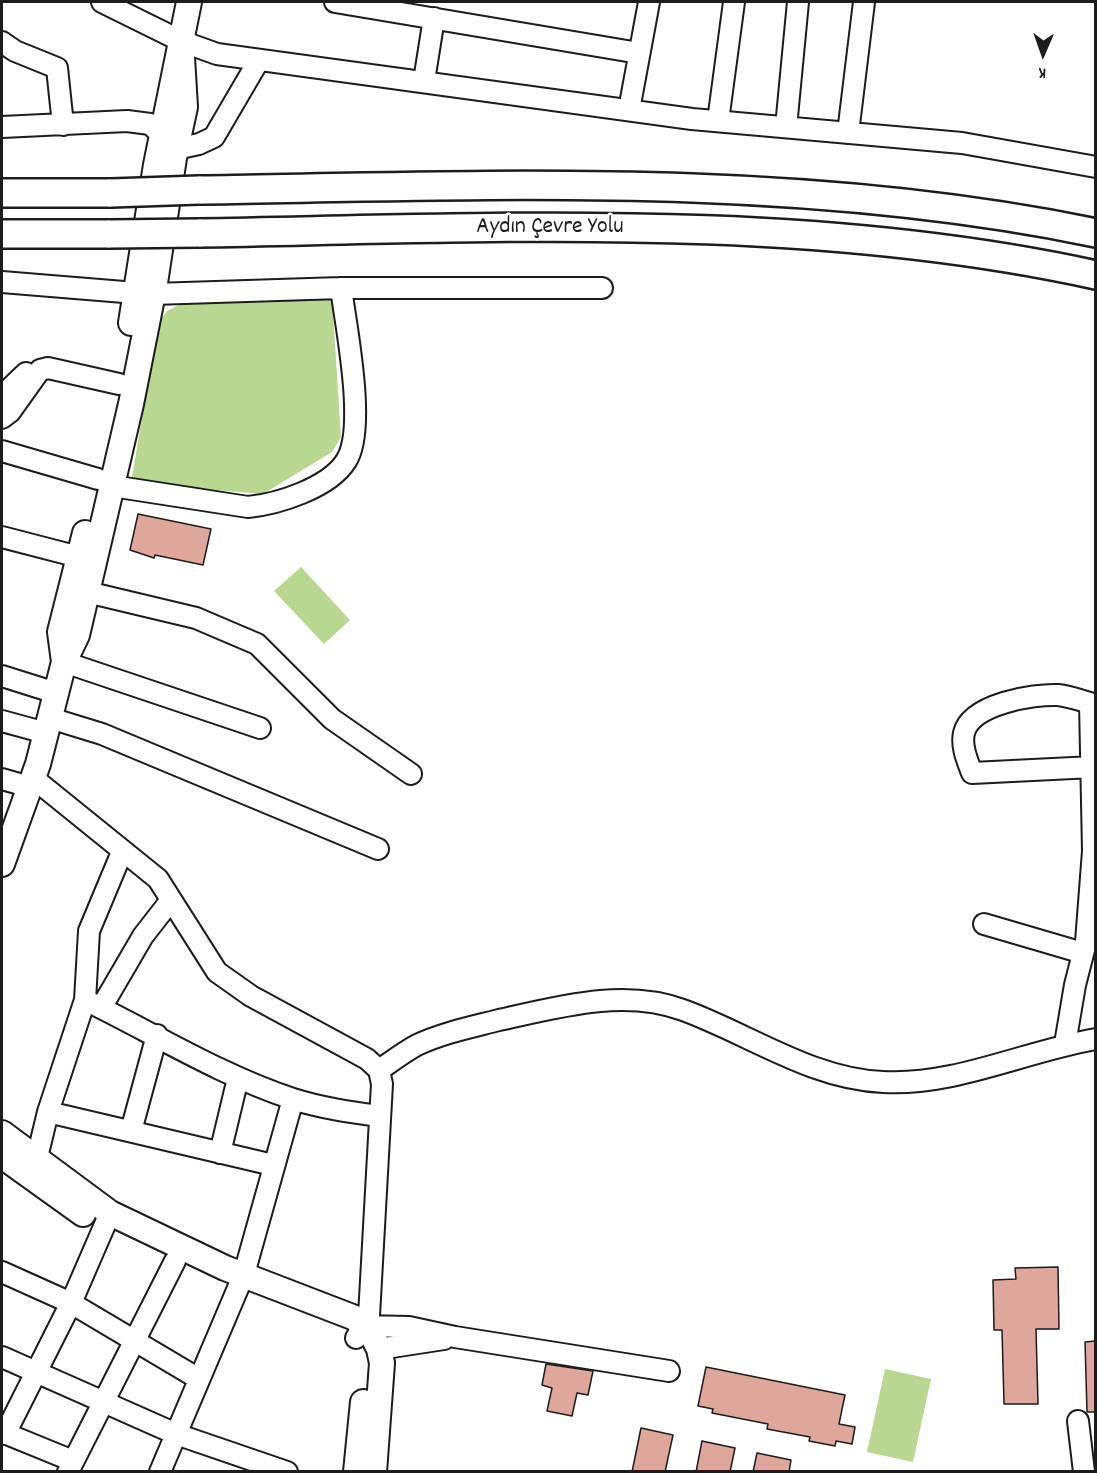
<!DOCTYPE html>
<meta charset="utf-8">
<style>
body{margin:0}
#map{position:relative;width:1097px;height:1473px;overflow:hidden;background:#fff;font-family:Dekko,sans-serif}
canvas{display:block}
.frame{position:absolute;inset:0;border:3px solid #1c1c1c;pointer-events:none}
.north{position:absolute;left:1013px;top:24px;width:60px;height:60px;-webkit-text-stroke:4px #fff;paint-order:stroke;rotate:182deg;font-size:16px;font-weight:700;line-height:24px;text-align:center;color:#1c1c1c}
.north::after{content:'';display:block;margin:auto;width:21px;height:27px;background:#1c1c1c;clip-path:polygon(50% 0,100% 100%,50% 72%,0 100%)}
</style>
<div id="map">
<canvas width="1097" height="1473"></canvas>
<div class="frame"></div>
<div class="north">K</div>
</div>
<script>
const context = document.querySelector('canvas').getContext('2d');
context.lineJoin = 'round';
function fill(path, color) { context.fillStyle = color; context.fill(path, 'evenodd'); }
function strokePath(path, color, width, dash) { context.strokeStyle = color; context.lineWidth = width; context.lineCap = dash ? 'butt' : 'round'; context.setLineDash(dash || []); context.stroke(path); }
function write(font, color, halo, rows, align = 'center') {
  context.font = font + ' Dekko,sans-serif'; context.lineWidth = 5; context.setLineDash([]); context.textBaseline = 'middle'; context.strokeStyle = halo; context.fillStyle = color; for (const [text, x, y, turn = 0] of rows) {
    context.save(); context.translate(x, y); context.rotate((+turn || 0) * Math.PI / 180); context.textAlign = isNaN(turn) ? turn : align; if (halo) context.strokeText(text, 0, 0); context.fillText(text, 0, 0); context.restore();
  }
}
const green = new Path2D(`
 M332 297 341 437 332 452 263 494 131 483 158 323 167 311 188 300Z
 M301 567 350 620 324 644 274 591Z
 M885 1369 931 1379 913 1462 867 1452Z`);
const building = new Path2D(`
 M138 514 211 529 203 565 155 555 154 558 130 550Z
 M1058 1267 1059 1329H1036L1038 1404H1004L1002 1330H994L993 1280 1016 1279 1015 1268Z
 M1095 1341V1412H1087L1085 1342Z
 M546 1364 593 1371 588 1395 577 1393 572 1416 547 1411 552 1388 542 1385Z
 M706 1367 845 1395 839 1424 855 1427 852 1444 836 1441 835 1446 809 1441 810 1437 767 1429 768 1424 712 1413 713 1409 698 1406Z
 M641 1428 673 1435 665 1472H632Z
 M702 1441 735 1448 730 1472H696Z
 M757 1453 791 1460 789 1472H753Z`);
const minor = new Path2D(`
 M102 2 181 41 217 54 692 119 962 143 1096 167
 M335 2 639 53
 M2 42 15 51 57 68 63 125
 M424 81 434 18
 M629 110 649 2
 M718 121 734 2
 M2 127 127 121 150 124 161 134
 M786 127 798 2
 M848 133 864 2
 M176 149 199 144 214 137 259 60
 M2 282 136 293
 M153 294 341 288H602
 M2 396 26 373
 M2 418 10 412 40 370 48 368 119 384
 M2 451 98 479
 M112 486 248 507C278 504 329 488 346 461 367 429 346 327 341 288
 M2 537 79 557
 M87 592 196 618 257 644 332 719 411 774
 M64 662 260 728
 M2 676 56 693
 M50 718 102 734 378 849
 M2 721 46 733
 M33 778 158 879 217 972 251 996 367 1059 379 1070
 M2 779 30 787
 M984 924 1083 953
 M85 1000C153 1033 220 1075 293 1099 321 1108 350 1112 379 1116
 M101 1008 143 936 171 900
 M1065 1044 1075 985 1086 942 1093 851 1090 703C1080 700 1068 696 1058 695 1033 694 971 704 964 733 961 746 967 760 972 773L1093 767H1096
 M48 1112 273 1165
 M131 1131 157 1035
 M220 1153 238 1078
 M34 1170 48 1112 85 1000 89 931 122 852
 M2 1272 71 1303 199 1379
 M364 1326 409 1327 455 1337 669 1371
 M356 1338 369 1316 382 1084 379 1070C391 1062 404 1052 417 1045 442 1033 472 1027 499 1020 558 1007 624 988 683 1010 749 1034 811 1079 883 1082 955 1086 1025 1051 1096 1039
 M379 1349 444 1339
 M2 1357 176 1434 287 1472
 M1078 1421 1084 1472
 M2 1432 73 1461
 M5 1434 71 1303 110 1213
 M68 1472 175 1261
 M160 1472 244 1274 293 1099`);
const major = new Path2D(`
 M131 323 156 165 189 2
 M64 662 60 632 85 533
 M2 864 38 764 64 662 77 635 131 404 155 283 174 158 185 107 181 41
 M2 1133 110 1213 225 1268 355 1318 373 1337 379 1349 382 1363 374 1472
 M2 1156 83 1214
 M356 1472 363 1402`);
const highway = new Path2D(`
 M199 190C497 185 802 172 1096 233
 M2 193H111
 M199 233C495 228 804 211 1096 275
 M2 234H110`);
const highwayBridge = new Path2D(`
 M111 193 199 190
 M110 234 199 233`);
const streetNames = [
 ["Aydın Çevre Yolu",550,229]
];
fill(green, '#b9d790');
fill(building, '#dfa69b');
strokePath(building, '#1c1c1c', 1.5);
strokePath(minor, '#1c1c1c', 24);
strokePath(major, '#1c1c1c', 28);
strokePath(highway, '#1c1c1c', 32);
strokePath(minor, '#fff', 20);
strokePath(major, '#fff', 24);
strokePath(highway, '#fff', 27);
strokePath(highwayBridge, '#1c1c1c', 32, []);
strokePath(highwayBridge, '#fff', 27);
write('24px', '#1c1c1c', '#fff', streetNames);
</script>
